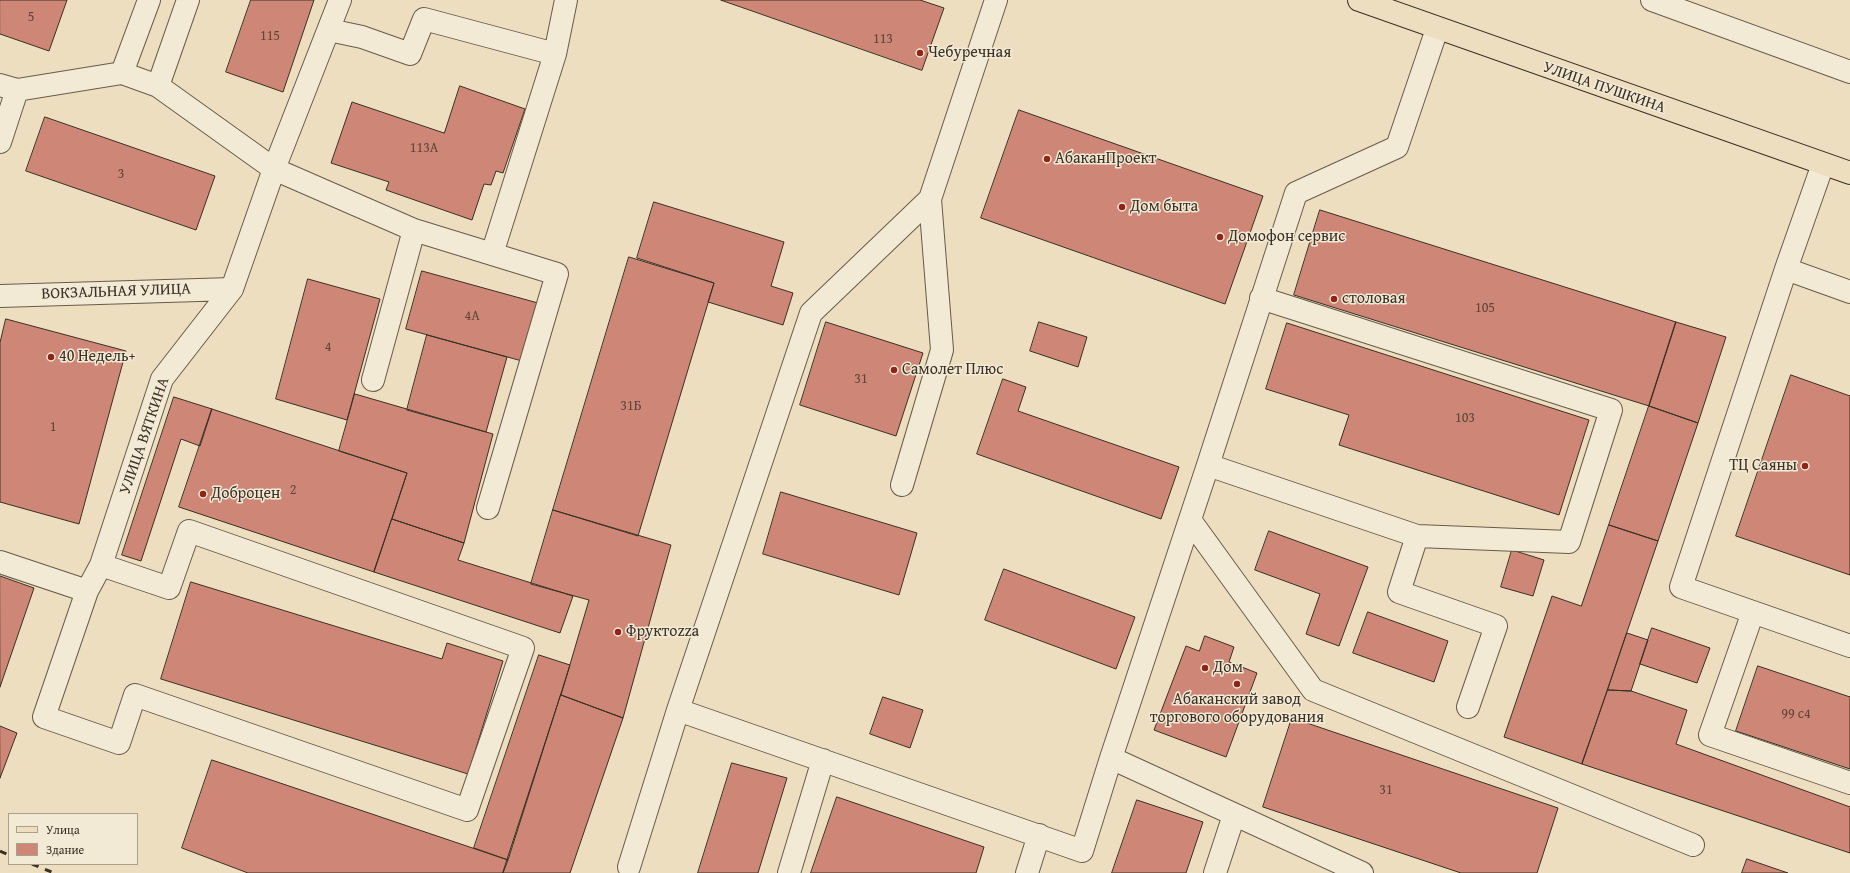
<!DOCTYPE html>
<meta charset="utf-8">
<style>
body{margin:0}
#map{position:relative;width:1850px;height:873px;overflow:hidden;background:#eddec0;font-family:"Gentium Book Plus",serif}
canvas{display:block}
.legend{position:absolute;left:8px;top:813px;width:130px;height:52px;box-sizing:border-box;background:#f3ead6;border:1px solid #a9a08e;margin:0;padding:5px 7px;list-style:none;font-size:12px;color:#3a3023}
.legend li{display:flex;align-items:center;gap:8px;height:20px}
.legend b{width:20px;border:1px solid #a9a08e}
</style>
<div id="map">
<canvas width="1850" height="873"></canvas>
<ul class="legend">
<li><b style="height:5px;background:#eddec0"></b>Улица</li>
<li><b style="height:11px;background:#ce8776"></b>Здание</li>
</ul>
</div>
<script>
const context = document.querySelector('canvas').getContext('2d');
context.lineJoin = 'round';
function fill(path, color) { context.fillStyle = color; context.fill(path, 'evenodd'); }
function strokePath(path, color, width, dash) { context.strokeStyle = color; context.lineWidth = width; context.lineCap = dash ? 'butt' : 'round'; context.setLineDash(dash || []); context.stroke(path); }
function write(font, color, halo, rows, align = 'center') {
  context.font = font + ' "Gentium Book Plus",serif'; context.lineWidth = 3; context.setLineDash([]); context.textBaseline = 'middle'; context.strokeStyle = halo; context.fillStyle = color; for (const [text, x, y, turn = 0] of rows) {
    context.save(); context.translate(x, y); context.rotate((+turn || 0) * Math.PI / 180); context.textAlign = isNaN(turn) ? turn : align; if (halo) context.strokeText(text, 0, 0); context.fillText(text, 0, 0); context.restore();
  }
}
const building = new Path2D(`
 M0 0H67L49 51 0 34Z
 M251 0H314L283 92 226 72Z
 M721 0H920L944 8 922 70Z
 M460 86 525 109 503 173 496 171 491 185 484 184 472 220 386 190 389 182 331 163 352 102 444 133Z
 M1019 110 1263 196 1225 304 981 218Z
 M45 117 215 176 196 230 26 171Z
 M654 202 784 242 771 286 793 293 783 325 708 302 714 283 637 258Z
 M1320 210 1676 322 1649 406 1294 295Z
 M629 257 714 283 638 536 553 510Z
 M422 271 538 303 522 361 406 329Z
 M308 279 380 299 347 420 276 399Z
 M6 319 126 351 79 524 0 502V343Z
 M826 322 923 353 896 436 800 405Z
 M1039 322 1087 337 1078 367 1030 351Z
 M1676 322 1726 337 1698 423 1649 406Z
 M1287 323 1589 420 1559 515 1339 445 1349 415 1266 389Z
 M427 335 507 357 486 432 407 410Z
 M1791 375 1850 396V575L1736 536Z
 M1003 379 1026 387 1018 411 1179 467 1161 519 977 454Z
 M355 394 493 434 464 543 392 519 407 473 339 451Z
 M174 397 212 409 200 446 181 439 141 561 122 555Z
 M1649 406 1698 423 1658 541 1609 525Z
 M212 409 407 473 374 572 179 507Z
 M781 492 917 533 899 595 763 554Z
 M553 510 671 545 623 718 561 695 589 600 531 584Z
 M392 519 464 543 458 560 573 596 560 633 374 572Z
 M1609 525 1658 541 1582 764 1504 737 1552 596 1581 606Z
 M1269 531 1368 567 1339 646 1306 634 1320 594 1255 570Z
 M1512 550 1544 560 1533 596 1501 587Z
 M1004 569 1135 617 1116 669 985 620Z
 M0 576 34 588 0 687Z
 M191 582 442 659 447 643 503 661 468 774 161 679Z
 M1368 612 1448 641 1434 682 1353 653Z
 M1652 628 1710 648 1697 683 1640 664Z
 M1627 633 1648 640 1631 691 1608 690Z
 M1205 636 1234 647 1229 662 1257 673 1226 757 1154 730 1186 646 1199 651Z
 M539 655 570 665 508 860 474 848Z
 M1758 666 1850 697V769L1736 731Z
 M1608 690 1631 691 1687 710 1676 744 1850 807V853L1582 764Z
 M561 695 623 718 570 873H503Z
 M883 697 923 710 910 748 870 734Z
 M1292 718 1558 808 1537 873H1461L1263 807Z
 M0 726 17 733 0 778Z
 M212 760 508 860 503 873H248L182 848Z
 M732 763 787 778 758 873H698Z
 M837 797 984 847 976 873H811Z
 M1137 800 1203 822 1186 873H1112Z
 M1747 859 1788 873H1742Z`);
const minor = new Path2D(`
 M340 0 274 169 414 230 557 274 488 508
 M1652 0 1850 72
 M1437 29 1397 147 1296 193 1208 465 1417 536 1399 592 1496 626 1468 707
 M329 30 362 37 410 54 424 19 555 54
 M122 73 149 0
 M0 85 17 90 122 73 158 86 274 169 232 289 162 379 101 565 87 591 44 717 119 743 135 695 467 810 523 648 189 531 169 588 101 565
 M158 86 188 0
 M0 142 17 90
 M1823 164 1786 269 1681 587 1850 646
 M492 254 555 54 566 0
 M1786 269 1850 292
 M0 296 232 289
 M1261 298 1611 410 1569 542 1417 536
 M373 380 414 230
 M902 485 942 350 930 199
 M1190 520 1313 690 1693 845
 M0 562 87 591
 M1753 612 1710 735 1850 783
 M678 710 1082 851 1111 758 1208 465
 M1111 758 1362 873
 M629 867 678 710 811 313 930 199 996 0
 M789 873 823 760
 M1027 873 1039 835
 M1215 873 1234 815`);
const major = new Path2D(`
 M1359 0 1850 173`);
const rail = new Path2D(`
 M0 851 9 855
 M32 864 54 873`);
const markers = [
 [920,53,4,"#8f2418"],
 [1047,159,4,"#8f2418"],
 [1122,207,4,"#8f2418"],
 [1220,237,4,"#8f2418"],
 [1334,299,4,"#8f2418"],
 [51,357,4,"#8f2418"],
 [894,370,4,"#8f2418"],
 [1805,466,4,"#8f2418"],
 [203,494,4,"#8f2418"],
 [618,632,4,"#8f2418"],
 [1205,668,4,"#8f2418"],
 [1237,684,4,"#8f2418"]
];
const numberNames = [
 ["5",31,17],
 ["115",270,36],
 ["113",883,39],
 ["113А",424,148],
 ["3",121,174],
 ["105",1485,308],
 ["4А",472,316],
 ["4",328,347],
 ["31",861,379],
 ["31Б",631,406],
 ["103",1465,418],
 ["1",53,427],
 ["2",293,490],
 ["99 с4",1796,714],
 ["31",1386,790]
];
const poiNames = [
 ["Чебуречная",928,53],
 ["АбаканПроект",1055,159],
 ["Дом быта",1130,207],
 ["Домофон сервис",1228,237],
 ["столовая",1342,299],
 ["40 Недель+",59,357],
 ["Самолет Плюс",902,370],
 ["ТЦ Саяны",1797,466,"right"],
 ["Доброцен",211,494],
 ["Фруктоzzа",626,632],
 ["Дом",1213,668],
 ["Абаканский завод",1237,700,"center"],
 ["торгового оборудования",1237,718,"center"]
];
const streetNames = [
 ["УЛИЦА ПУШКИНА",1604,88,19],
 ["ВОКЗАЛЬНАЯ УЛИЦА",116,292,-2],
 ["УЛИЦА ВЯТКИНА",145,436,-71]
];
fill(building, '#ce8776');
strokePath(building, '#3a3023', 1);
strokePath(minor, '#675c4a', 24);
strokePath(major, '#3a3023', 24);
strokePath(minor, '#f3ead6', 22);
strokePath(major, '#eddec0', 22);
strokePath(rail, '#3a3023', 3, [7, 7]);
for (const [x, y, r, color] of markers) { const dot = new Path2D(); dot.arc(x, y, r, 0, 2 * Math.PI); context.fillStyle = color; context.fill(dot); strokePath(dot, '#f3ead6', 1.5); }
write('14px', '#5f4638', null, numberNames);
write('16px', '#3a3023', '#f3ead6', poiNames, 'left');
write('16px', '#3a3023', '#f3ead6', streetNames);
</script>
